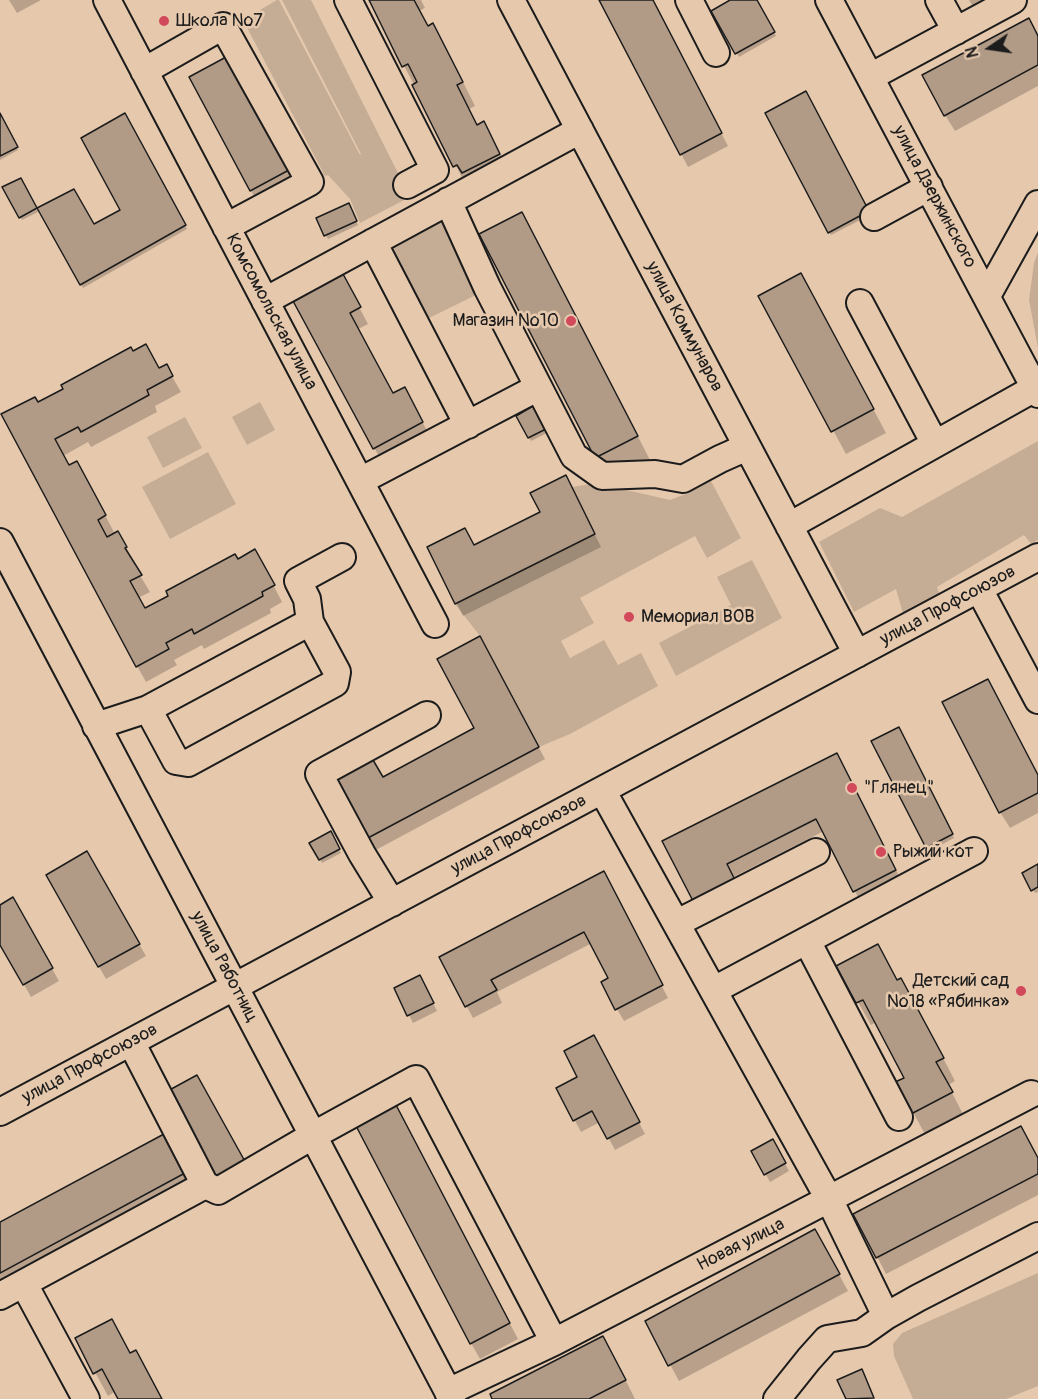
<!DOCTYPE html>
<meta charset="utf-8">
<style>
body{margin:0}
#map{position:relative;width:1038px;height:1399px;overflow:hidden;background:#e6c9ad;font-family:Pangolin,sans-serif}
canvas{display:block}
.north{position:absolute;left:960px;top:18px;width:60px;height:60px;-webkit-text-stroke:4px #e6c9ad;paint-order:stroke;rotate:257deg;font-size:16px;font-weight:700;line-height:24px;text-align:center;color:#1c1c1c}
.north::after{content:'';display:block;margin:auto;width:21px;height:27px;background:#1c1c1c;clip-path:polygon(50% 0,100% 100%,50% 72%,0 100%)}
</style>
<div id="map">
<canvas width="1038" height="1399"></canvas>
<div class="north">N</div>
</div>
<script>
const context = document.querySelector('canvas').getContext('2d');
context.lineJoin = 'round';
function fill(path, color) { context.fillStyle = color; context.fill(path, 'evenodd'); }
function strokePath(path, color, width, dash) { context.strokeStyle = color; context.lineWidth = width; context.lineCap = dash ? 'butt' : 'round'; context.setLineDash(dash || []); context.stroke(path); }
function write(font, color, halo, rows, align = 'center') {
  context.font = font + ' Pangolin,sans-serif'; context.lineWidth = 5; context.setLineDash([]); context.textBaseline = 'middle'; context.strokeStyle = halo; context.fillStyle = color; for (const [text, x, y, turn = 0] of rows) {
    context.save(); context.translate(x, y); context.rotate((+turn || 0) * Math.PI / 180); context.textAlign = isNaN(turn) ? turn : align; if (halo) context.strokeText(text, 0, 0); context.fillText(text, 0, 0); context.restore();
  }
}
const green = new Path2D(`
 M277 0H279L360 155 361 154 282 0H311L410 197 360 223 350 199 328 175 325 176 243 20Z
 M442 218 480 293 425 320 388 245Z
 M1038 252V348L1029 300 1034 263Z
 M260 402 275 430 247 445 232 417Z
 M185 417 202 448 163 468 147 437Z
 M1038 441V540L1031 544 1024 535 937 587 941 599 904 617 896 589 854 612 819 542 880 508 902 517Z
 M208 452 236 504 170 539 142 487Z
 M711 481 741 538 707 558 695 536 580 598 594 623 561 641 570 658 604 640 618 665 641 653 658 686 570 734 539 747 480 636 455 604 595 534 572 487 596 483 670 500 691 492Z
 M752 560 782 618 676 676 659 643 731 605 717 577Z
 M1038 1273V1386L1006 1399H913L894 1356 893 1344 902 1333Z`);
const shadow = new Path2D(`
 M9 0H41L17 13Z
 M370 0H421L425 8 419 11 428 28 433 25 446 48 475 106 469 109 478 126 496 146 512 177 468 189Z
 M601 0H652L728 146 688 167Z
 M728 0H755L776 36 739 57 713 12 729 3Z
 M969 0H1015L980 19Z
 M1038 38V86L955 131 945 115Z
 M227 58 292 179 255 198 191 77Z
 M767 114 870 215 831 235Z
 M125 115 187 229 83 288 40 211 22 220 4 188 20 180 36 210 73 191 94 226 122 210Z
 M0 116 18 150 0 160Z
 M350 208 358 225 328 239 318 219Z
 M535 236 650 460 610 480 597 458Z
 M351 292 368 324 358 329 393 395 413 405 431 438 383 464 295 301Z
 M760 296 814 298 886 433 846 454Z
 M166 366 181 392 155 406 157 412 91 447 88 442 63 456 69 467 86 479 115 534 118 533 127 549 135 563 133 564 150 592 138 598 145 610 237 561 264 567 282 602 270 609 271 613 204 649 202 645 174 660 177 665 146 682 137 666 37 404 159 370Z
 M533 408 547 433 531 441 518 416Z
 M572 489 601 547 463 616 429 548 474 547 542 513Z
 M486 650 545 759 374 851 367 839 383 779 476 729Z
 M898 729 954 838 930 851 873 742Z
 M844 767 902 882 861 903 824 831 733 877 664 842Z
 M1038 777V813L1010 828 1000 812Z
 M330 833 341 853 322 863 311 843Z
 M86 853 146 956 106 979 48 876Z
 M1038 866V892L1035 893 1024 873Z
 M610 885 668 998 624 1021 617 1009 610 978 592 943 497 992 502 1003 473 1018 441 958Z
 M13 900 59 981 31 997 0 942V907Z
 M838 967 897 981 914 1002 955 1081 948 1085 964 1116 926 1136 897 1083 906 1078 876 1022 871 1025Z
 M424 985 437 1011 413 1023 396 989Z
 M600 1049 645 1134 615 1150 600 1122 581 1132 558 1089 579 1078Z
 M404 1121 518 1339 480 1359 471 1343Z
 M773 1141 789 1171 770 1182 753 1151Z
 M177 1159 197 1197 0 1302V1224Z
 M1038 1160V1195L886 1274 855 1214Z
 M824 1247 848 1291 679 1381 647 1322Z
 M77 1339 130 1354 161 1399H120L116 1391 108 1396Z
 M616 1361 635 1399H494Z`);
const building = new Path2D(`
 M369 0H414L428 26 433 23 463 82 457 85 477 125 484 121 500 154 462 173 457 165 453 167 412 85 417 82 408 64 402 67Z
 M599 0H653L722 133 680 155Z
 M730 0H757L775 32 735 54 711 11Z
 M1029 18 1038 36V65L944 116 922 75Z
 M228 56 289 170 250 191 189 77Z
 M806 91 869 211 828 233 765 113Z
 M0 113 18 147 0 156Z
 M125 113 186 225 80 285 37 208 74 189 94 224 120 210 81 138Z
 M21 178 37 208 19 218 2 187Z
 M349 203 357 221 324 236 316 218Z
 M522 212 638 436 595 458 479 234Z
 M801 273 874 409 831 432 758 296Z
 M343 274 361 307 350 313 373 356 393 393 405 387 423 422 373 449 293 301Z
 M146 344 159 368 167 364 173 376 147 390 149 395 81 432 78 427 55 439 69 465 77 461 106 515 98 520 107 537 118 531 127 547 125 548 142 575 130 581 145 608 168 596 166 591 235 554 238 559 255 549 275 585 262 592 263 596 194 634 192 629 166 643 169 649 136 667 1 414 35 397 38 402 63 389 61 385 131 347 133 351Z
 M533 406 546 429 528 438 516 416Z
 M566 475 595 534 455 604 427 547 465 528 474 545 540 512 530 493Z
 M480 636 539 747 366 839 334 780 373 760 383 777 474 728 437 659Z
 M988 679 1038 775V793L999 813 942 702Z
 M899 727 953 834 926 848 871 741Z
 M837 753 896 870 853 892 816 819 727 864 735 880 693 901 662 841Z
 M331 831 340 849 319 860 309 843Z
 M87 851 140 944 98 967 46 875Z
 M1038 864V887L1031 891 1022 873Z
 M604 871 663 985 615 1010 601 982 608 978 584 932 491 980 497 990 465 1007 439 957Z
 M13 897 53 968 23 985 0 945V905Z
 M878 944 897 980 901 978 944 1058 936 1062 953 1092 911 1114 895 1082 904 1078 863 1000 856 1003 836 966Z
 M420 975 434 1003 407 1016 394 988Z
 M594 1035 640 1122 607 1139 592 1111 573 1121 556 1088 577 1077 564 1051Z
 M197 1075 247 1165 215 1183 164 1093Z
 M395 1103 510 1323 470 1344 355 1124Z
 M1021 1126 1038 1158V1174L876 1258 853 1214Z
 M164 1134 185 1173 0 1273V1222Z
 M773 1139 786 1163 764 1175 751 1151Z
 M815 1229 840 1274 668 1366 645 1321Z
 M112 1319 130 1353 136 1350 162 1399H118L102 1369 93 1374 75 1338Z
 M603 1336 626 1380 589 1399H492L490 1394Z
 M862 1369 874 1398 846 1399 837 1380Z`);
const minor = new Path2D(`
 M107 0 435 624
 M348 0 435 170 407 185
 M511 0 857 654
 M689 0 716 53
 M829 0 1038 394
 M939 0 956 31
 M144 71 223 26 310 182 226 227
 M870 77 1013 0
 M448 201 487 287 574 456 602 476 655 474 683 479 720 459 747 447
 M874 217 929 187
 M373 242 468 425
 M987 296 1038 204
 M265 301 580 130
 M860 303 935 444
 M360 481 537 388
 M789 526 1035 388
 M0 542 452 1399
 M979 589 1038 700
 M310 622 337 672 335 683 188 763 176 761 148 709Z
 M310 622 307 599 298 581 342 557
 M96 726 148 709
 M602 790 829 1199 886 1316
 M392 903 362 854 319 774 427 715
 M677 923 816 852
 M807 941 899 1117
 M714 990 974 851
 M131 1042 205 1185 218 1191 314 1135 416 1079 554 1342
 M0 1112 1038 557
 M24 1284 86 1399
 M0 1296 205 1185
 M448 1392 554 1342 1031 1094
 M777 1399 809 1359 827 1339 862 1333 886 1316 918 1298 1038 1236`);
const markers = [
 [164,21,6,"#d1495b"],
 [571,321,6,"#d1495b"],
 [629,617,6,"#d1495b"],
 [852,788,6,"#d1495b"],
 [881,852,6,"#d1495b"],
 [1021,991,6,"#d1495b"]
];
const poiNames = [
 ["Школа №7",176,21],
 ["Магазин №10",559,321,"right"],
 ["Мемориал ВОВ",641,617],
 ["\"Глянец\"",864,788],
 ["Рыжий кот",893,852],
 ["Детский сад",1009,981,"right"],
 ["№18 «Рябинка»",1009,1002,"right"]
];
const streetNames = [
 ["улица Дзержинского",934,197,62],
 ["Комсомольская улица",271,312,62],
 ["улица Коммунаров",684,327,62],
 ["улица Профсоюзов",948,606,-28],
 ["улица Профсоюзов",519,835,-28],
 ["улица Работниц",224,967,62],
 ["улица Профсоюзов",90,1064,-28],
 ["Новая улица",741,1245,-27]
];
fill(green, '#c5ad95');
fill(shadow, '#0003');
fill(building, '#b19b87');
strokePath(building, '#1c1c1c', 1.5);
strokePath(minor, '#1c1c1c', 30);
strokePath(minor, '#e6c9ad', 26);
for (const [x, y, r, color] of markers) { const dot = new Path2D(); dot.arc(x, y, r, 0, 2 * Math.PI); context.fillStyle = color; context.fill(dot); strokePath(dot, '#e6c9ad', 2); }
write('18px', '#1c1c1c', '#e6c9ad', poiNames, 'left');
write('18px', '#1c1c1c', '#e6c9ad', streetNames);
</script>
